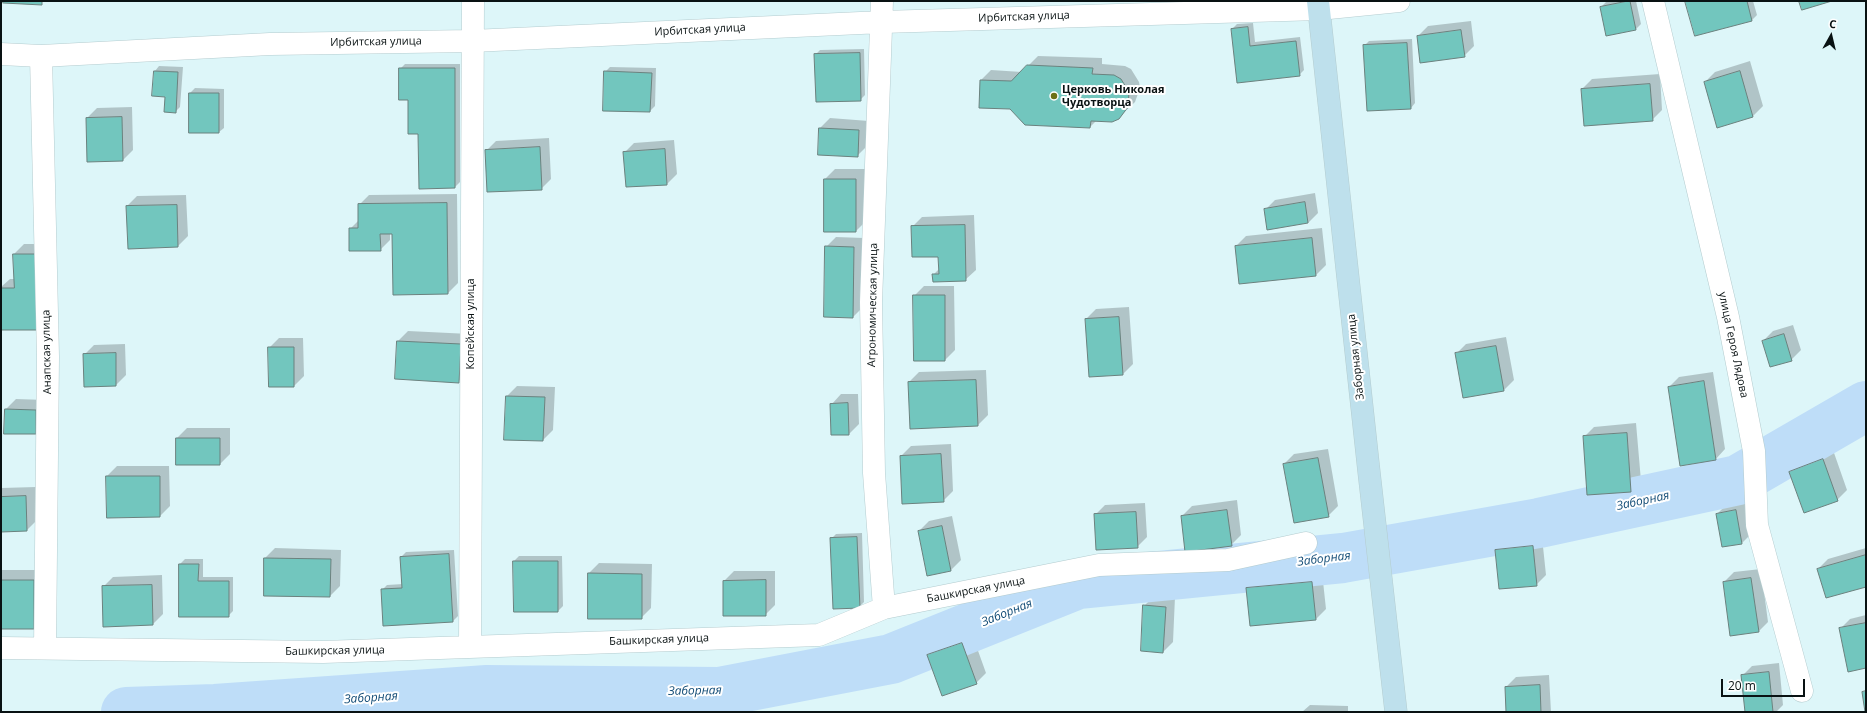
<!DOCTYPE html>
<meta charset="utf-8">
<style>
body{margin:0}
#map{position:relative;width:1867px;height:713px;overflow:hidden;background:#ddf6f9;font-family:"Open Sans",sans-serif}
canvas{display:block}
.frame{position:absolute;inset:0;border:2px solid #091213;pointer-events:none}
.north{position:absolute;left:1811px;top:16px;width:40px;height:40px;-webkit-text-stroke:3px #fff;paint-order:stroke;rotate:8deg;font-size:11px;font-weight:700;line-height:16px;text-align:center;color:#091213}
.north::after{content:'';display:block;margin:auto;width:14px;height:18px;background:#091213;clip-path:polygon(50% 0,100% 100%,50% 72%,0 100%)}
.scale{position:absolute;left:1721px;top:679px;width:84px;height:18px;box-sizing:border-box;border:2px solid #091213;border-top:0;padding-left:5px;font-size:12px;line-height:14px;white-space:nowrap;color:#091213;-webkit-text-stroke:3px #fff;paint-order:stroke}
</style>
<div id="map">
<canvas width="1867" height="713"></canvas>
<div class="frame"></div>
<div class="north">С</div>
<div class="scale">20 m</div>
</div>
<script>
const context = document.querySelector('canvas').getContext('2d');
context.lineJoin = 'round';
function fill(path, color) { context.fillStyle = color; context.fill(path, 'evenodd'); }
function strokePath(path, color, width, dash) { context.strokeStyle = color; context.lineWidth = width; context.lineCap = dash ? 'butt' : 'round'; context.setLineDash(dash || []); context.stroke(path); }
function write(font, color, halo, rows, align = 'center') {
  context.font = font + ' "Open Sans",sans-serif'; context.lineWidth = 4; context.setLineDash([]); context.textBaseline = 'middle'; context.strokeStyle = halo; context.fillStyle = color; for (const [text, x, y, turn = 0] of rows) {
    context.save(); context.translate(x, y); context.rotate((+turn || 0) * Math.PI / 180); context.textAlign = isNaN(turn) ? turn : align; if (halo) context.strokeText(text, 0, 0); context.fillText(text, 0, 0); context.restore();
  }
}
const shadow = new Path2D(`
 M1612 1H1636L1641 24 1636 29 1607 35 1601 7 1606 2Z
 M1686 1H1753L1757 15 1752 20 1695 34Z
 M1471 21 1474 46 1464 56 1418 36 1428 26Z
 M1253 23 1255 42 1300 37 1304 70 1299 75 1238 82 1232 29 1237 24Z
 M1412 39 1415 103 1411 108 1364 46 1369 41Z
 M864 49 865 95 860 100 815 55 820 50Z
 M1038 56 1102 58V64L1125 66 1131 69 1139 82 1140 88 1135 102 1118 118 1096 121 1090 127 1010 108 980 107 981 80 991 70 1022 72Z
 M1750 61 1763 106 1753 116 1717 126 1705 82 1715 72Z
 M405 64H460V182L455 187 420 188 419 133 400 69Z
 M159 66 183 67 180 107 175 112 155 71Z
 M610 67 656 68 655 106 650 111 604 110 605 72Z
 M1660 74 1662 110 1652 120 1582 89 1592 79Z
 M195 88 224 89V128L219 132H190V93Z
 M132 107 133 150 123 160 87 118 97 108Z
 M830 118 869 121 867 146 857 156 820 128Z
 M549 138 551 179 541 189 486 151 496 141Z
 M674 140 677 174 667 184 624 153 634 143Z
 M835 169H866V221L856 231H825V179Z
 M1315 193 1318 213 1308 223 1265 210 1275 200Z
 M457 194 458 283 448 293 393 233H390V240L380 250 350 229 359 220V205L369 195Z
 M186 195 188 236 178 246 127 206 137 196Z
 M974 215 976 270 965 280 933 275 940 268 939 256 912 227 922 217Z
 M1322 228 1326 265 1316 275 1236 246 1246 236Z
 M836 237 864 238 863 307 853 317 826 247Z
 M24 244H48L1 329V287L10 279H15L14 254Z
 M924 286H954L955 350 945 360 914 296Z
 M1129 307 1133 364 1123 374 1086 319 1096 309Z
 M1793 325 1801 350 1791 360 1763 341 1773 331Z
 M408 331 470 334 468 371 458 382 398 341Z
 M1506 337 1514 380 1504 390 1456 354 1466 344Z
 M279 338H303L304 376 294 386 269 348Z
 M125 344 126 375 116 385 85 386 84 355 94 345Z
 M986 370 988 415 978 425 909 382 919 372Z
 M1713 372 1725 449 1715 460 1669 387 1679 377Z
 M517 386 555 387 553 430 543 440 507 396Z
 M841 394H858L859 424 849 434 831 405Z
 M16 399 46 400V423L36 433 6 409Z
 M1636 423 1641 481 1631 491 1584 437 1594 427Z
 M187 428H230V454L220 464 177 438Z
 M951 444 953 491 943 501 901 456 911 446Z
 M1328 449 1338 506 1328 516 1284 464 1294 454Z
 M1833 450 1847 490 1837 500 1790 472 1800 462Z
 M117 466H169L170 506 160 516 107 476Z
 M36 487 37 520 27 530 1 531V488Z
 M1237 500 1241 535 1231 545 1182 516 1192 506Z
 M1746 501 1752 533 1742 543 1717 514 1727 504Z
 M1145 503 1147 537 1137 547 1095 515 1105 505Z
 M952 516 961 560 951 570 919 531 929 521Z
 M862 533 864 602 859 607 831 539 836 534Z
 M1542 537 1546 575 1536 585 1496 550 1506 540Z
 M275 548 341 550 340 586 330 596 265 558Z
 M1866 548V585L1818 569 1828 559Z
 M454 550 458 616 453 621 382 590 387 585 403 584 401 557 406 552Z
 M519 556H562L563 606 558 611 514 561Z
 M185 559H203V577H233V611L228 616 180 564Z
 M599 563 652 564 651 608 641 618 589 573Z
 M1761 569 1768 622 1758 632 1724 582 1734 572Z
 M1 570H44V618L34 628H1Z
 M734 571H775V605L765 615H724V581Z
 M1322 572 1326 609 1316 619 1247 589 1257 579Z
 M162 575 163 614 153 624 104 626 103 587 113 577Z
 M1154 596 1175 597 1173 642 1163 652 1144 606Z
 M1866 615V667L1840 629 1850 619Z
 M972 634 986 673 976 683 928 656 938 646Z
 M1779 663 1783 705 1776 712H1746L1742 676 1752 666Z
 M1549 675 1551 712H1507L1506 687 1516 677Z
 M1310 705 1348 706V712H1302Z`);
const river = new Path2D(`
 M126 712 215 709 487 690 719 692 891 659 1078 584 1343 558 1539 523 1738 480 1866 406`);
const building = new Path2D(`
 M4 1H42V5L3 3Z
 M1630 1 1636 30 1606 36 1600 7Z
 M1685 1H1747L1752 21 1695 36Z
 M1799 1H1832L1802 10Z
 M1248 27 1250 46 1296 41 1300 76 1237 83 1231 29Z
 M1461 30 1465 57 1420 63 1417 36Z
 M1407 43 1411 109 1367 111 1363 45Z
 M860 53 861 101 816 102 814 54Z
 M1027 65 1093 68 1092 74 1114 75 1121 79 1129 92 1128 107 1119 119 1112 122 1091 121 1090 128 1025 125 1010 109 979 108 980 80 1011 81Z
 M399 68H455V188L419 189 418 134H408V100H399Z
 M154 71 178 72 176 113 164 112 165 97 152 96Z
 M604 71 652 73 650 112 603 111Z
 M1740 71 1753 117 1717 128 1704 82Z
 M1650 84 1653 121 1584 126 1581 89Z
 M189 93H219V133H189Z
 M122 117 123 161 87 162 86 118Z
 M819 128 859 130 858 157 818 155Z
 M540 147 542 190 487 192 485 150Z
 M665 149 667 185 626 187 623 152Z
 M824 179H856V232H824Z
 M1305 202 1308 223 1267 230 1264 209Z
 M447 203 448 294 393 295 392 234H380L381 251H349V228H358V204Z
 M177 205 178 247 128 249 126 206Z
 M965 225 966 281 933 282 932 274H939L938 257H912L911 226Z
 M1312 238 1316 276 1239 284 1235 246Z
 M825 246 854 247 853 318 824 317Z
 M13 254H38V330H1V288H14Z
 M913 295H945V361H914Z
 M1119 317 1123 375 1089 377 1085 319Z
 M1784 334 1792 361 1770 367 1762 341Z
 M397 341 461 344 459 383 395 379Z
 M1496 346 1504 391 1463 398 1455 353Z
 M268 347H294V387H269Z
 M116 353V386L84 387 83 354Z
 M976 380 978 426 910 429 908 382Z
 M1704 381 1716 460 1680 466 1668 387Z
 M506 396 545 397 543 441 504 440Z
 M848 403 849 435H831L830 404Z
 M5 409 36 410V434H4Z
 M1627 433 1631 492 1587 495 1583 436Z
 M176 438H220V465H176Z
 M941 454 944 502 902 504 900 456Z
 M1318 458 1329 517 1294 523 1283 464Z
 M1823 459 1838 501 1804 513 1789 472Z
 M106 476H160V517L107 518Z
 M26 496 27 531 1 532V497Z
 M1227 510 1232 546 1185 552 1181 516Z
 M1736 510 1742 544 1722 547 1716 514Z
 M1136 512 1138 548 1096 550 1094 514Z
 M942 526 951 571 927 576 918 531Z
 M857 537 860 608 833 609 830 538Z
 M1533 546 1537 586 1499 589 1495 550Z
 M449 554 453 622 383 626 381 589 402 588 400 557Z
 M1866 555V587L1826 598 1817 569Z
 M264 558 331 559 330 597 264 596Z
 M513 561H558V612H514Z
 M179 564H199L198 581H229V617H179Z
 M588 573 642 574V619H588Z
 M1751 578 1759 632 1730 636 1723 582Z
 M1 580H34V629H1Z
 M766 580V616H723V581Z
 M1312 582 1316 620 1250 626 1246 588Z
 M152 585 153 625 103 627 102 586Z
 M1143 605 1166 607 1163 653 1141 651Z
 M1866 623V668L1848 672 1839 628Z
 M962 643 977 684 942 696 927 655Z
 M1769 672 1773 712H1745L1741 675Z
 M1540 685 1541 712H1506L1505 687Z
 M1866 691V712H1865L1862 692Z`);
const street = new Path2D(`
 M882 1 871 302 874 473 884 608
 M1653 1 1728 317 1754 451 1757 525 1802 691
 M1 54 41 56 270 44 472 41 882 22 1319 9 1399 1
 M41 56 48 357 45 648
 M470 646 473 1
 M1 648 323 652 819 635 884 608 1099 565 1228 560 1306 543`);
const secondary = new Path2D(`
 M1318 1 1369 472 1396 712`);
const markers = [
 [1054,96,4,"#6c7015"]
];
const streetNames = [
 ["Ирбитская улица",1024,17,-2],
 ["Ирбитская улица",700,30,-3],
 ["Ирбитская улица",376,42,-1],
 ["Агрономическая улица",873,305,-89],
 ["Копейская улица",471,324,-90],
 ["улица Героя Лядова",1733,345,78],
 ["Анапская улица",47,352,-91],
 ["Заборная улица",1356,357,-96],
 ["Башкирская улица",976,590,-11],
 ["Башкирская улица",659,640,-2],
 ["Башкирская улица",335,651,-1]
];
const poiNames = [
 ["Церковь Николая",1062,90],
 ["Чудотворца",1062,103]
];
const waterNames = [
 ["Заборная",1643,501,-12],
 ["Заборная",1324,559,-7],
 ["Заборная",1007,613,-22],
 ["Заборная",695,691,-1],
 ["Заборная",371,698,-4]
];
fill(shadow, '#0003');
strokePath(river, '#beddf8', 50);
fill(building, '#72c6be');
strokePath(building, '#6b817e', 1);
strokePath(street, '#b4cccf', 23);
strokePath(secondary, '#b4cccf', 23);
strokePath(street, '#fff', 22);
strokePath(secondary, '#bee0ec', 22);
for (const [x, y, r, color] of markers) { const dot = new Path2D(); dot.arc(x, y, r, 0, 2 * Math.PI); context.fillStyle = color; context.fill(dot); strokePath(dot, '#fff', 1.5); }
write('11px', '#091213', '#fff', streetNames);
write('bold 11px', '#091213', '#fff', poiNames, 'left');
write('italic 12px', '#124c76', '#fff', waterNames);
</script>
